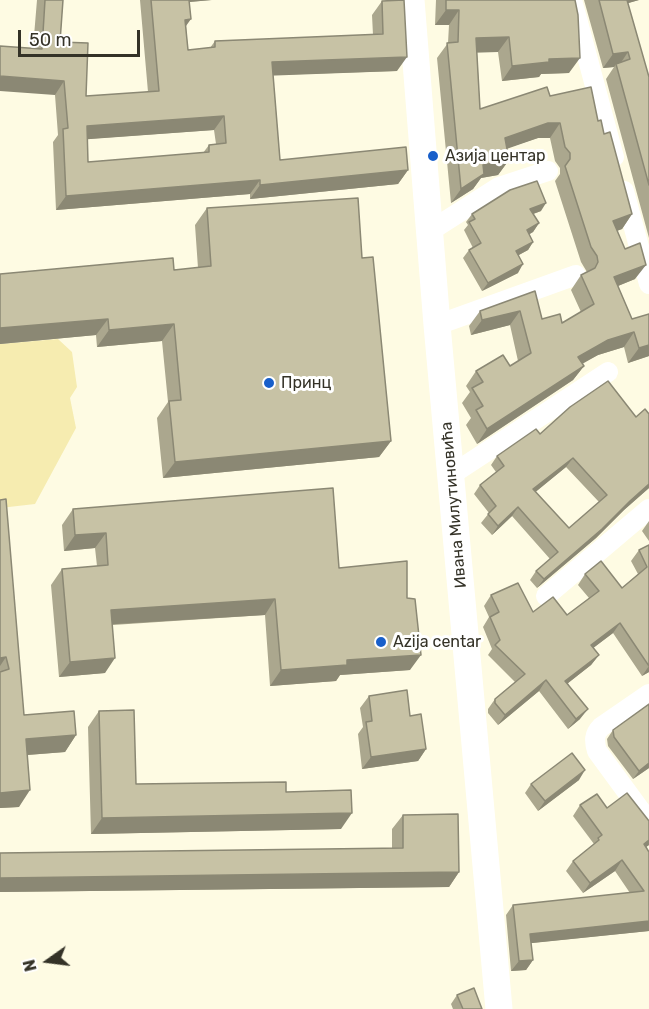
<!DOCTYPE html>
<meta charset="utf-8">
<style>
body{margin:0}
#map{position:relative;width:649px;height:1009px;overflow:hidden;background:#fefbe3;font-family:Rubik,sans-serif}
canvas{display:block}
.north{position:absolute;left:18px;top:931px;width:60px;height:60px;-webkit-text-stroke:4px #fff;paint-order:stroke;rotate:256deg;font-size:16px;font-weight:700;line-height:24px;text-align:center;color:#343227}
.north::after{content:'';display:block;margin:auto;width:21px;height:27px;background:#343227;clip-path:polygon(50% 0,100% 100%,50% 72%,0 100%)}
.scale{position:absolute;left:18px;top:30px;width:122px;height:27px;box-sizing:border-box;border:3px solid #343227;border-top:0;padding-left:8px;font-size:18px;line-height:21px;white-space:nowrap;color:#343227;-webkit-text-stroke:4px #fff;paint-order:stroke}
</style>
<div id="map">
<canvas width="649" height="1009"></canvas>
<div class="north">N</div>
<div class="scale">50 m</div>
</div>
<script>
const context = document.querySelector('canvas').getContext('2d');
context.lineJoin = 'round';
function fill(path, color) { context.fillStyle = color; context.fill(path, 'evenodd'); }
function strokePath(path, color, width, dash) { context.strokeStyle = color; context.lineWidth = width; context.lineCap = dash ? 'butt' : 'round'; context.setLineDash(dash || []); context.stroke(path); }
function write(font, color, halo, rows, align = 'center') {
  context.font = font + ' Rubik,sans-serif'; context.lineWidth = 6; context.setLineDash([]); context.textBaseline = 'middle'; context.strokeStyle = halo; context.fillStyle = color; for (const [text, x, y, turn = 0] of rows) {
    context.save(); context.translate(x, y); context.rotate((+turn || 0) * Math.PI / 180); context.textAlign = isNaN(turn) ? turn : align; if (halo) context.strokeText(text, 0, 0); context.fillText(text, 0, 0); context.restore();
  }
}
const green = new Path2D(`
 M58 339 72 352 77 387 70 398 76 428 35 504 0 508V344Z`);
const street = new Path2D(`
 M572 0 614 157
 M624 191 649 284
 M430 231 499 187 548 171
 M437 325 576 275
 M451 475 608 372
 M546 596 649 509
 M649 694 601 727C594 734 594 741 597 751L649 822`);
const secondary = new Path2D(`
 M411 0 437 325 499 1009`);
const wall = new Path2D(`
 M37 0H63L60 42 86 96 148 92 140 0H211L189 2 186 26 188 50 210 48 215 41 373 35 372 15 382 1 397 71 273 75 280 160 408 170 398 184 250 199V194L56 210 53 142 58 135 55 95 33 48ZM214 130 216 144 209 145 203 153 88 162 87 139Z
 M436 0H575L569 73 541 74 539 77 502 81 498 52H477L480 109 550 96 598 121 604 134 632 214 622 229 617 231 635 279 618 286 632 319 649 314V356L628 363 624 347 598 355 582 363 584 366 573 380 477 444 466 425 471 418 462 403 470 392 466 386 476 371 510 366 518 361 510 325 471 335 469 326 480 311 535 291 542 319 562 323 581 312 571 290 581 275 587 272 581 262 555 181 560 174V168L555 161 550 138H538L507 148 509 160 498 175 481 178 473 189 451 203 437 58 448 43 449 25H435Z
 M584 0H639L628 3 649 77V238L606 79 614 67 603 68Z
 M207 208 362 258 391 441 379 457 163 478 157 418 168 402 162 341 97 347 96 335 0 344V274L174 270 198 268 195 225Z
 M541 211 533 214 539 223 533 232 529 234 533 242 528 250 519 255 518 273 482 291 463 258 469 250 473 248 464 230 468 225 466 222 472 214Z
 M649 414V488L624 510 596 538 537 588 530 580 536 571 550 559 512 516 492 535 481 523 489 513 474 494 480 485 496 472 491 465 497 456 540 434ZM566 467 599 502 569 528 535 492Z
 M0 500 24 715 76 735 65 752 27 755 19 807 0 808Z
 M73 509 339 568 407 598 410 670 340 675 336 681 270 686 265 615 113 625 105 673 59 677 51 585 62 569 97 566 95 548 64 551 62 525Z
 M649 521V541L642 531Z
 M649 545V672L642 676 613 633 593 648 599 655 591 665 568 683 580 719 568 729 539 691 498 725 488 713V709L495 699 515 682 488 655 492 649 483 627 489 617 484 606 491 595 533 612 567 615 589 598 578 585 585 574 622 588 638 574 631 561 639 550Z
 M369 696 410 716 426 749 418 761 362 769 358 734 363 727 360 708Z
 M649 704V768L633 779 608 746 607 739 613 730Z
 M99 711 136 784 286 792 341 829 91 834 88 727Z
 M579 780 538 811 525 793 531 784Z
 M580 805 607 808 647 819 649 821V845L646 847 649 931 531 943 533 960 526 970 511 971 506 915 513 905 630 893 615 871 583 893 566 871 573 861 594 844 573 816Z
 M403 815 459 872 449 887 0 892V853L392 849V829Z
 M457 995 482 1009H453L451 1004Z`);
const shadedWall = new Path2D(`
 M181 0H212L178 3Z
 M620 0H639L615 7Z
 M446 10H459L449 25H435Z
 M191 19 181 33 185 20Z
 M509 37 498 52 466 53 476 38Z
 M628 52 618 67 616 64 614 67 603 68 613 54Z
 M407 57 397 71 262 76 272 62Z
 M580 58 569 73 541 74 539 77 502 81 512 66 549 59Z
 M0 76 64 81 55 95 0 91Z
 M224 116 214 130 77 140 87 126Z
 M548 123H560L550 138H538L495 153 505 138Z
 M509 160 498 175 481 178 473 189 451 203 461 189 483 165Z
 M408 170 398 184 250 199 260 185Z
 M260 180 250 194 56 210 66 196Z
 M546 203 541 211 525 217 530 209Z
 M632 214 622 229 602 236 613 221Z
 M539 223 533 232 522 239 527 230Z
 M533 242 528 250 511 259 516 251Z
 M523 264 518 273 482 291 488 283Z
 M646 265 635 279 603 292 614 277Z
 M520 311 510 325 471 335 482 320Z
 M108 319 96 335 0 344V328Z
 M174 324 162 341 97 347 109 330Z
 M634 332 624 347 598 355 568 372 578 357 608 340Z
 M649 345V356L628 363 639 348Z
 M584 366 573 380 477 444 487 429Z
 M391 441 379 457 163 478 175 462Z
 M573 458 566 467 527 499 533 489Z
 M649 484V488L624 510 596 538 537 588 544 579Z
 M518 507 512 516 492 535 498 526Z
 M106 533 95 548 64 551 75 535Z
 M275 599 265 615 100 625 111 610Z
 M620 623 613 633 584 655 591 645Z
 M421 655 410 670 340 675 336 681 270 686 281 670 347 660Z
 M599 655 591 665 558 691 565 681Z
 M6 657 0 666V658Z
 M115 658 105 673 59 677 70 662Z
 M649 666V672L642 676Z
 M546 680 539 691 498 725 505 715Z
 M588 709 580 719 568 729 576 719Z
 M76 735 65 752 14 756 26 739Z
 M426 749 418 761 362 769 371 757Z
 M649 763V768L633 779 639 771Z
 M585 770 579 780 538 811 545 801Z
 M30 790 19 807 0 808V793Z
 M352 813 341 829 91 834 102 818Z
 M649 840V845L636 854 644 844Z
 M622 860 615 871 583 893 590 883Z
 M459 872 449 887 0 892V878Z
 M649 921V931L523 944 530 934Z
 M533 960 526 970 511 971 519 961Z`);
const building = new Path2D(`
 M45 0H63L60 42 88 43 86 96 159 91 151 0H189L191 19 185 20 188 50 215 47V41L383 34 382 1 404 0 407 57 272 62 280 160 406 147 408 170 260 185V180L66 196 63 129 68 128 64 81 0 76V46L42 49ZM224 116 226 143 209 145V152L88 162 87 126Z
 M446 0H575L578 15 580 58 549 59V62L512 66 509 37 476 38 480 109 547 87 550 96 591 87 598 121 601 120 604 134 610 132 632 214 613 221 625 249 640 243 646 265 614 277 632 319 649 314V345L639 348 634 332 608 340 578 357 584 366 487 429 476 410 483 406 472 388 483 382 476 371 503 355 510 366 531 353 520 311 482 320 480 311 535 291 542 319 560 314 562 323 594 304 581 275 595 268 598 262 597 256 591 247 565 166 570 159V153L565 147 560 123H548L505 138 509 160 483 165 484 174 461 189 447 43 458 42 459 10H446Z
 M599 0H627L649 77V185L616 64 630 59 628 52 613 54Z
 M537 181 546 203 530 209 539 223 527 230 533 242 516 251 523 264 488 283 469 250 481 243 469 222 475 219 472 214 510 190Z
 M358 198 362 258 373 257 391 441 175 462 169 401 181 400 174 324 109 330 108 319 0 328V274L173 258 174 270 211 266 207 208Z
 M608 381 636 417 645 409 649 414V484L630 501 602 529 544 579 536 571 558 552 518 507 498 526 488 514 496 506 480 485 504 466 497 456 536 429 540 434 570 407ZM573 458 607 495 569 528 533 489Z
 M333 488 339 568 407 561V598L415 599 421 655 347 660V665L281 670 275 599 111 610 115 658 70 662 62 569 108 565 106 533 75 535 73 509Z
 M6 499 24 715 74 711 76 735 26 739 30 790 0 793V672L9 669 6 657 0 658V500Z
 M649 545V666L620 623 591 645 599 655 565 681 588 709 576 719 546 680 505 715 495 703V699L525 674 495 645 500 640 490 617 499 612 491 595 518 583 533 612 553 597 567 615 599 591 585 574 601 561 622 588 647 567 639 550Z
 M407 690 410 716 421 714 426 749 371 757 366 722 372 721 369 696Z
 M649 704V763L639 771 614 737 613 730Z
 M134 710 136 784 286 782V792L351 790 352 813 102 818 99 711Z
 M572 753 585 770 545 801 531 784Z
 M627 793 649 821V840L644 844 649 852V921L530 934 533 960 519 961 513 905 644 891 622 860 590 883 573 861 599 840 598 838 602 835 580 805 597 794 607 808Z
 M458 814 459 872 0 878V853L403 848V815Z
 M474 988 482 1009H463L457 995Z`);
const markers = [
 [433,156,6,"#185fca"],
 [269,383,6,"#185fca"],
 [381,642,6,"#185fca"]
];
const poiNames = [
 ["Азија центар",445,156],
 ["Принц",281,383],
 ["Azija centar",393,642]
];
const streetNames = [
 ["Ивана Милутиновића",454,505,-95]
];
fill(green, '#f6ecb0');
strokePath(street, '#fff', 20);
strokePath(secondary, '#fff', 27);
fill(wall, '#aba78e');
fill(shadedWall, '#8b8874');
fill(building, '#c7c2a5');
strokePath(building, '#8b8874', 1.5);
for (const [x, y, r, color] of markers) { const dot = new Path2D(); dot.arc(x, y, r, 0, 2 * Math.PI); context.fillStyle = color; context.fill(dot); strokePath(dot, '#fff', 2); }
write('16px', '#343227', '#fff', poiNames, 'left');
write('16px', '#343227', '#fff', streetNames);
</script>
